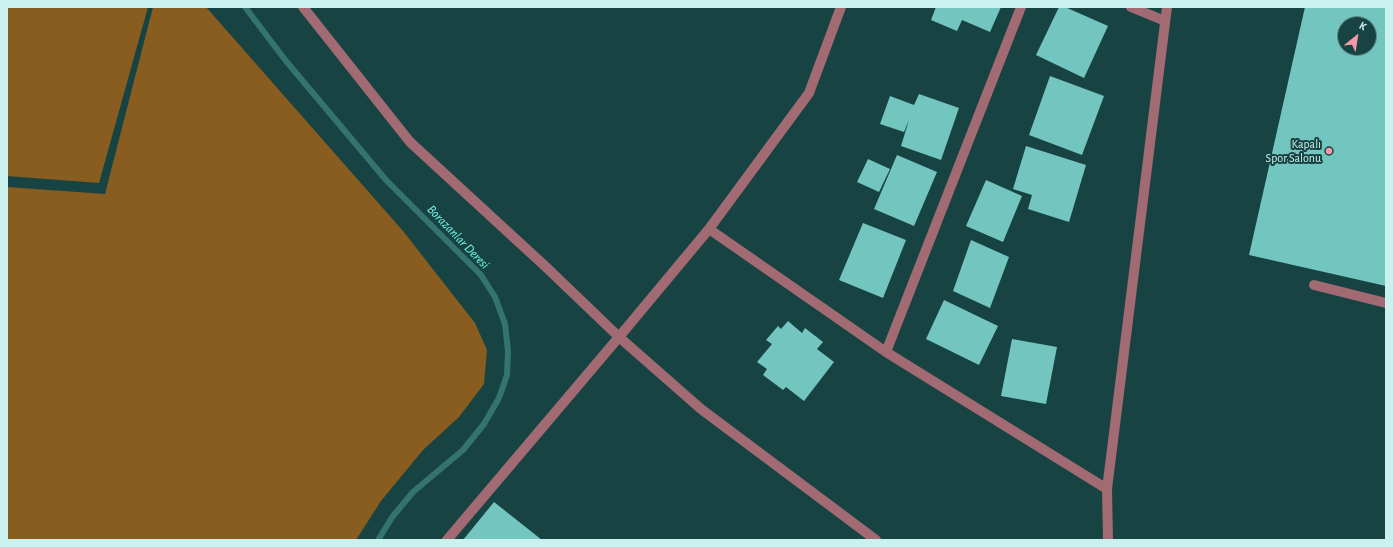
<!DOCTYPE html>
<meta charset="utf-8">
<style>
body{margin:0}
#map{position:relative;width:1393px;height:547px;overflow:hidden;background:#174442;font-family:"Alegreya Sans",sans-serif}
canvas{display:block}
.frame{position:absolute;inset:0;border:8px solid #caf1ee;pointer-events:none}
.north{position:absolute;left:1337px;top:16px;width:40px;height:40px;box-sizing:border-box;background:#174442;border:1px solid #5f8987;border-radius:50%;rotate:30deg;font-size:11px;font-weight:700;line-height:16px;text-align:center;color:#caf1ee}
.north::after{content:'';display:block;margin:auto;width:14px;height:18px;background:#f39aa8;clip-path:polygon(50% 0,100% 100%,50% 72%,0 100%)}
</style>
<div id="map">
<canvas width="1393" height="547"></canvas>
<div class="frame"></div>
<div class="north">K</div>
</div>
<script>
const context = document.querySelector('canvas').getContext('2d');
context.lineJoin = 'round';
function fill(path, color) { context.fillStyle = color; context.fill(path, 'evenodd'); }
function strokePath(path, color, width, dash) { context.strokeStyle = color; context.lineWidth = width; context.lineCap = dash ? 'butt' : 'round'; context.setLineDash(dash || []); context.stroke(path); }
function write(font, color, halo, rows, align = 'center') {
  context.font = font + ' "Alegreya Sans",sans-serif'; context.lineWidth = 4; context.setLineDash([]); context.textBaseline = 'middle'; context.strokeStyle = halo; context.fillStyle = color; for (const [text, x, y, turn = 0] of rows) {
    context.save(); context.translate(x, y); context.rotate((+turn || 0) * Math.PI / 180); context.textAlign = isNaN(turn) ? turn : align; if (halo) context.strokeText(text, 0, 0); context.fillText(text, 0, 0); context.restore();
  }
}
const green = new Path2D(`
 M7 7H148L99 183 7 176Z
 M153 7H206L403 231 475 323 487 350 484 384 459 417 423 450 381 501 356 540H7V187L105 194Z`);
const stream = new Path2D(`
 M245 7 286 61 386 180 481 275 495 297 505 324 508 351 507 375 499 398 484 424 463 450 413 492 393 516 378 540`);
const building = new Path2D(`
 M936 7H1001L990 32 962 20 957 31 931 20Z
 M1059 7H1065L1108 26 1084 78 1036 55Z
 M1305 7H1386V286L1249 255ZM1345 24H1369V48H1345Z
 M1050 76 1104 96 1082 155 1029 135Z
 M919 94 959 108 941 160 901 146 909 120 904 132 880 124 890 96 914 105Z
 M1026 146 1086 165 1069 222 1028 209 1032 195 1013 189Z
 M897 155 937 172 914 226 874 209Z
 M868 159 890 169 879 192 857 182Z
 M986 180 1022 196 1003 242 966 226Z
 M863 223 906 240 883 298 839 280Z
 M971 240 1009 257 990 308 953 291Z
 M944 300 998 326 979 365 926 339Z
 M788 321 802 333 805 328 823 342 817 349 834 362 804 401 786 387 783 390 763 375 767 369 757 362 772 344 766 340 778 326 781 329Z
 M1012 339 1057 347 1046 404 1001 396Z
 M494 502 542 540H463Z`);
const minor = new Path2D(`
 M303 7 410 142 546 267 619 337 709 229 809 93 841 7
 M1131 7 1165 21
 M709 229 886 352 1107 489
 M1314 285 1386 303
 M886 352 1021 7
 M447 540 619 337 701 409 876 540
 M1108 540 1107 489 1167 7`);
const markers = [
 [1329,151,4,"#f39aa8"]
];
const poiNames = [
 ["Kapalı",1321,144],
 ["Spor Salonu",1321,158]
];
const waterNames = [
 ["Borazanlar Deresi",458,237,46]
];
fill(green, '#895c1f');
strokePath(stream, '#34736f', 6);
fill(building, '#73c5bf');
strokePath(minor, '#a26a72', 10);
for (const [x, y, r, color] of markers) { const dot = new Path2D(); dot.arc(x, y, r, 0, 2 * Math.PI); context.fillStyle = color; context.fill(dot); strokePath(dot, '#174442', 1.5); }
write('12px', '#caf1ee', '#174442', poiNames, 'right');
write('italic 13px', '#71f3eb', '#174442', waterNames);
</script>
